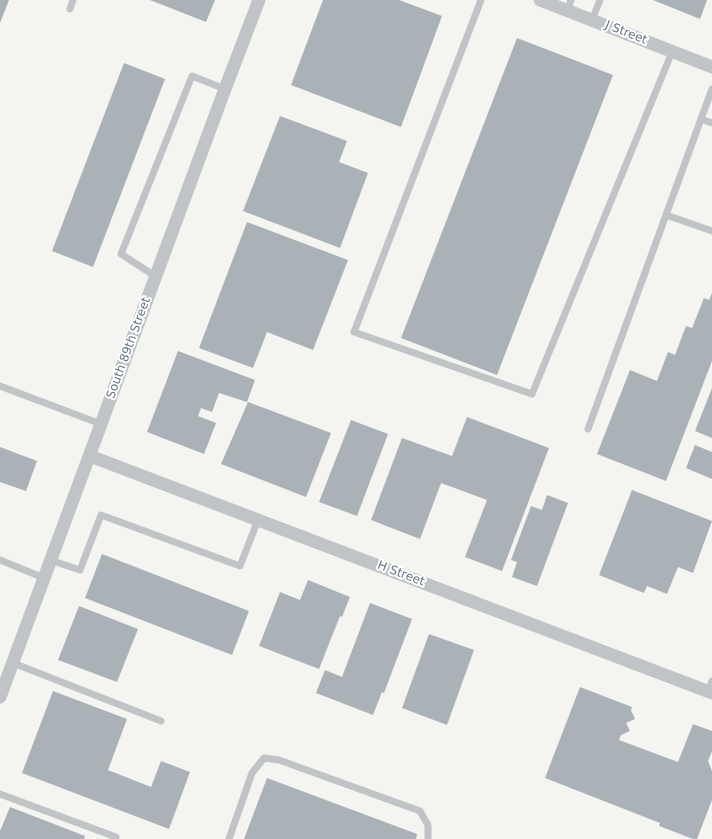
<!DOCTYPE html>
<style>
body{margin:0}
canvas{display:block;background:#f4f5f0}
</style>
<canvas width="712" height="839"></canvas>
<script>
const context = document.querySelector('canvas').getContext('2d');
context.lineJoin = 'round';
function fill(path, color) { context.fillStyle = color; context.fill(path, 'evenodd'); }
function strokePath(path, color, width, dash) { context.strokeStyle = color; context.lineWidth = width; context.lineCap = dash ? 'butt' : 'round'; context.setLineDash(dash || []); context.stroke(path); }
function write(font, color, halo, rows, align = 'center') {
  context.font = font + ' "DejaVu Sans",sans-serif'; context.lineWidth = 4; context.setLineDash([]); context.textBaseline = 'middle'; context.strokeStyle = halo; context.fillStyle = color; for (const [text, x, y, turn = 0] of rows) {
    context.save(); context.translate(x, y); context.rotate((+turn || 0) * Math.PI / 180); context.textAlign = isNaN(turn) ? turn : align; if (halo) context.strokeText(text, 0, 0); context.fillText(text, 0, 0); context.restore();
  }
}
const building = new Path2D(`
 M0 0H9L0 23Z
 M150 0H215L206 22Z
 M323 0H399L442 16 401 127 291 85Z
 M653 0H707L700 19Z
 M517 38 613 75 497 375 401 338Z
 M124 63 165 79 93 267 52 251Z
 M280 116 347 141 339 162 368 173 340 248 243 211Z
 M247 222 348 260 313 350 267 332 253 368 199 348Z
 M712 293V361L666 481 597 454 630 370 657 381 668 352 675 355 686 326 692 328 704 298 709 300Z
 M178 351 255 380 247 402 219 393 212 412 201 408 198 416 216 423 204 454 147 432Z
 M712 388V438L695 431Z
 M248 402 331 433 306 497 221 464Z
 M467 417 549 448 502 571 465 557 487 500 441 483 420 539 371 520 402 438 452 456Z
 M351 420 388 434 357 516 319 502Z
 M695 445 712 452V479L686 468Z
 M0 447 37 461 26 491 0 482Z
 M632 490 712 521 693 573 678 567 667 594 647 586 644 593 599 575Z
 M547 495 568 503 537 586 512 577 517 562 511 560 531 506 542 510Z
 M102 554 249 611 232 655 85 598Z
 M308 580 350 597 342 617 340 616 319 669 259 646 280 592 300 600Z
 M370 603 412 619 384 693 382 692 373 715 316 693 325 670 342 677Z
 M79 606 138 629 117 682 58 660Z
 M429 634 474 650 447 725 402 708Z
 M580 687 632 707 631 710 635 719 626 723 630 731 621 735 619 740 678 762 693 724 712 731V751L708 761 712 771V800L697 839H693L659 826 660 823 545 778Z
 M53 691 127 719 108 770 151 787 161 761 190 772 169 829 22 773Z
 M267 778 417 834 416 839H244Z
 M10 807 85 836 84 839H0V831Z`);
const service = new Path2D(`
 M481 0 354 332 532 394 672 52
 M70 9 73 0
 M567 11 571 0
 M592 20 600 0
 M701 119 712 89
 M666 215 712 231
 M155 276 121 254 192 76 225 89
 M0 386 101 424
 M588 429 701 119 712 123
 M0 560 44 578
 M50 560 80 570 101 515 240 566 258 520
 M13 663 161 721
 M708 692 712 681
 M0 794 116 837
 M229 839 252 773 264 758 279 760 420 811 428 825V839`);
const minor = new Path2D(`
 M540 0 712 67
 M90 456 712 693
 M0 697 225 89 259 0`);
const streetNames = [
 ["J Street",626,33,22],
 ["South 89th Street",129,348,-70],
 ["H Street",401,574,21]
];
fill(building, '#aab1b7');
strokePath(service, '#c0c4c7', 7);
strokePath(minor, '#c0c4c7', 13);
write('12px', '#637382', '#fff', streetNames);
</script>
